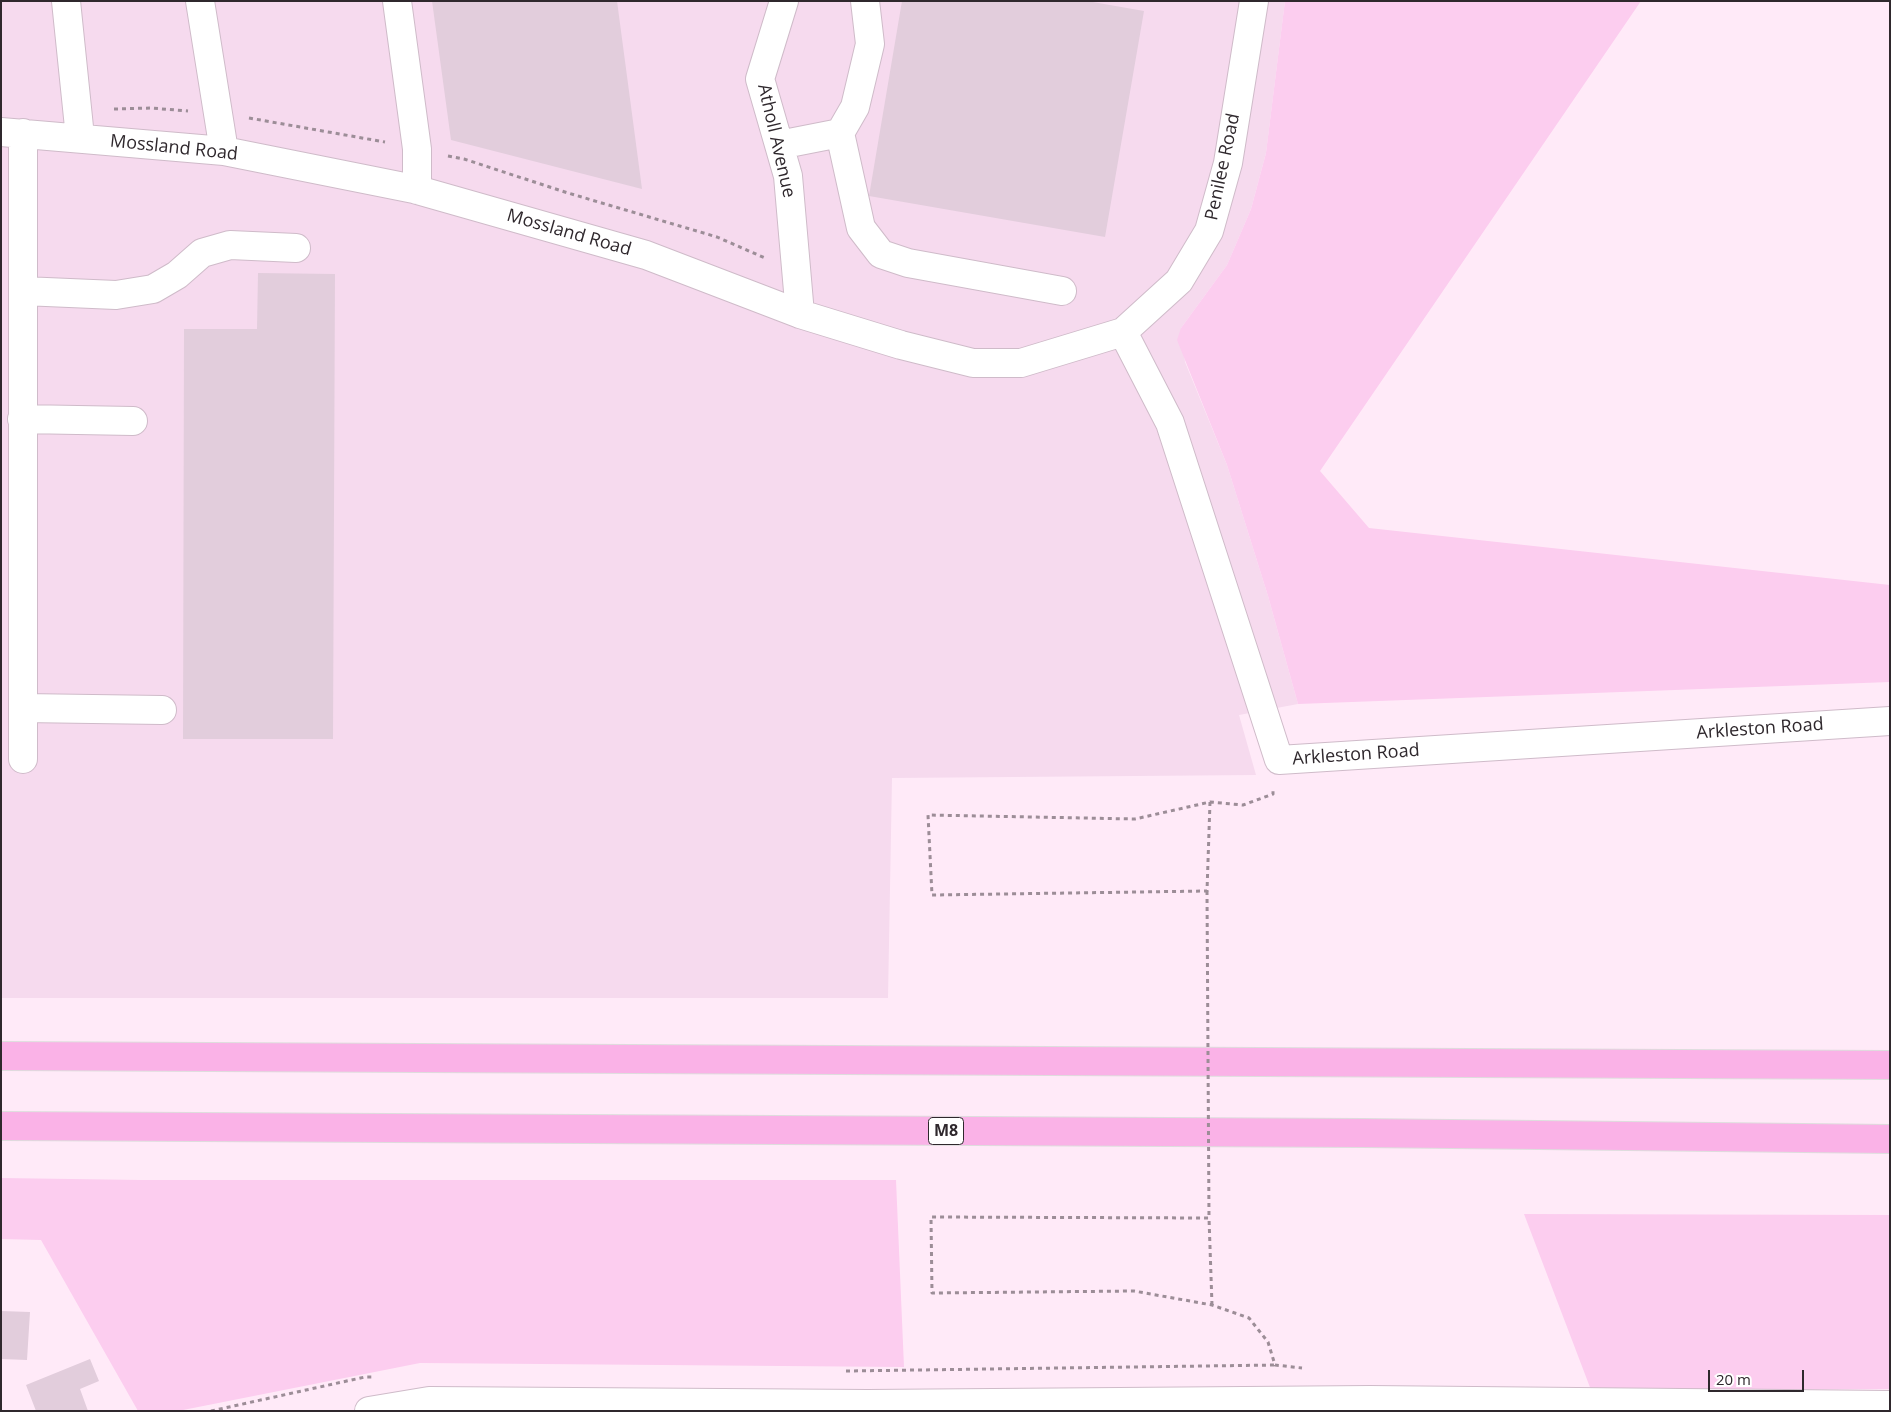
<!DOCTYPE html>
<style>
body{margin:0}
#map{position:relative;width:1891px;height:1412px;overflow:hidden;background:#ffeaf8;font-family:"Open Sans",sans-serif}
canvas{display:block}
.frame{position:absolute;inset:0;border:2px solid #2f282d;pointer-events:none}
.scale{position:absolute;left:1708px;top:1370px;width:96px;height:22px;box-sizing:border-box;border:2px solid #2f282d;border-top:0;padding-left:6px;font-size:15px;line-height:18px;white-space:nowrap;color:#2f282d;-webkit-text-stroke:4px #fff;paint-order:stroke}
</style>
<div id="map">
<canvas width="1891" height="1412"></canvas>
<div class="frame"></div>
<div class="scale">20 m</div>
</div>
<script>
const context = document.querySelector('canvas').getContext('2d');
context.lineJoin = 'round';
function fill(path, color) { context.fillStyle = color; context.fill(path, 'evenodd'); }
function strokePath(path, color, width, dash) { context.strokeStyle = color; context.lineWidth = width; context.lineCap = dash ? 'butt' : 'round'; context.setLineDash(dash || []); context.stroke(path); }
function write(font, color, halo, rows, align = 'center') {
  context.font = font + ' "Open Sans",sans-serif'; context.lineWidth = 4; context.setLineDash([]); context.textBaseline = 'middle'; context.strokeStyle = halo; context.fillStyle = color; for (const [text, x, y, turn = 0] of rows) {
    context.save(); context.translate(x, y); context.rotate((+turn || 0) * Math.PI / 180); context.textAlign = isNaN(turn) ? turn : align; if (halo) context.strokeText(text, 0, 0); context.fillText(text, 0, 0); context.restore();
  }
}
const built = new Path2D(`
 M1 1H1285L1266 153 1251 209 1227 265 1181 328 1185 362 1227 465 1268 596 1298 704 1239 715 1256 775 892 778 888 998H1Z`);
const green = new Path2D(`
 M1285 1H1641L1320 471 1369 528 1890 585V682L1298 704 1268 596 1227 465 1177 340 1181 328 1227 265 1251 209 1266 153Z
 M1 1178 141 1180H896L904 1367 420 1363 178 1411H138L41 1240 1 1239Z
 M1524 1214 1890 1215V1389L1591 1390Z`);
const building = new Path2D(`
 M432 1H617L642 189 451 140Z
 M902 1H1087L1144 11 1105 237 869 196Z
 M258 273 335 274 333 739H183L184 329H257Z
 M1 1311 30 1312 27 1360 1 1359Z
 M90 1359 99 1381 80 1389 88 1411H36L26 1385Z`);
const path = new Path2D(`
 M114 109 151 108 188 111
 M249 118 385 142
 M448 156 464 159 568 193 717 237 765 258
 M1210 802 1207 891 932 895 928 815 1135 819 1210 802 1243 805 1273 794V790
 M1212 1305 1209 1218 931 1217 932 1293 1134 1291 1212 1305 1249 1318 1268 1342 1275 1365 1302 1368
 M846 1371 1275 1365
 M211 1411 365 1377H375`);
const minor = new Path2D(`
 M66 1 80 137
 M200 1 224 151
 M397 1 417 149V190
 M784 1 760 79 788 176 800 314
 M865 1 870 44 855 107 840 133 861 228 881 254 908 263 1062 291
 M1 132 224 151 414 189 646 255 800 314 901 345 973 363H1021L1123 332 1179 281 1209 231 1228 163 1254 1
 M23 133V759
 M779 145 840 133
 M23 291 116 295 153 289 177 275 202 253 230 245 296 248
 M1123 332 1170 423 1279 760 1890 721
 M22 419 133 421
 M23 708 162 710
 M369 1411 429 1401 868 1404 1370 1400 1890 1405`);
const highway = new Path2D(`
 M1 1056 1890 1065
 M1 1126 1363 1133 1890 1139`);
const pathBridge = new Path2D(`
 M1207 891 1209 1218`);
const shields = [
 [946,1131,35]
];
const shieldNames = [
 ["M8",946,1131]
];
const streetNames = [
 ["Atholl Avenue",776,141,77],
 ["Mossland Road",174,148,6],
 ["Penilee Road",1223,167,-78],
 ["Mossland Road",569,233,16],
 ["Arkleston Road",1760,729,-4],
 ["Arkleston Road",1356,755,-4]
];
fill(built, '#f6daee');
fill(green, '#fccdef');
fill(building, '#e2cddc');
strokePath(minor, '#cfbbc9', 30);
strokePath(highway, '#dedddd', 30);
strokePath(path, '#9c8d97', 3, [4, 4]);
strokePath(minor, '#fff', 28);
strokePath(highway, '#fab2e7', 28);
strokePath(pathBridge, '#9c8d97', 3, [4, 4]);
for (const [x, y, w] of shields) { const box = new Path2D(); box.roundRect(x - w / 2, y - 13.5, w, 27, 4); context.fillStyle = '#fff'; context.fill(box); strokePath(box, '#2f282d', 1); }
write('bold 16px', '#2f282d', null, shieldNames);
write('18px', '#2f282d', '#fff', streetNames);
</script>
